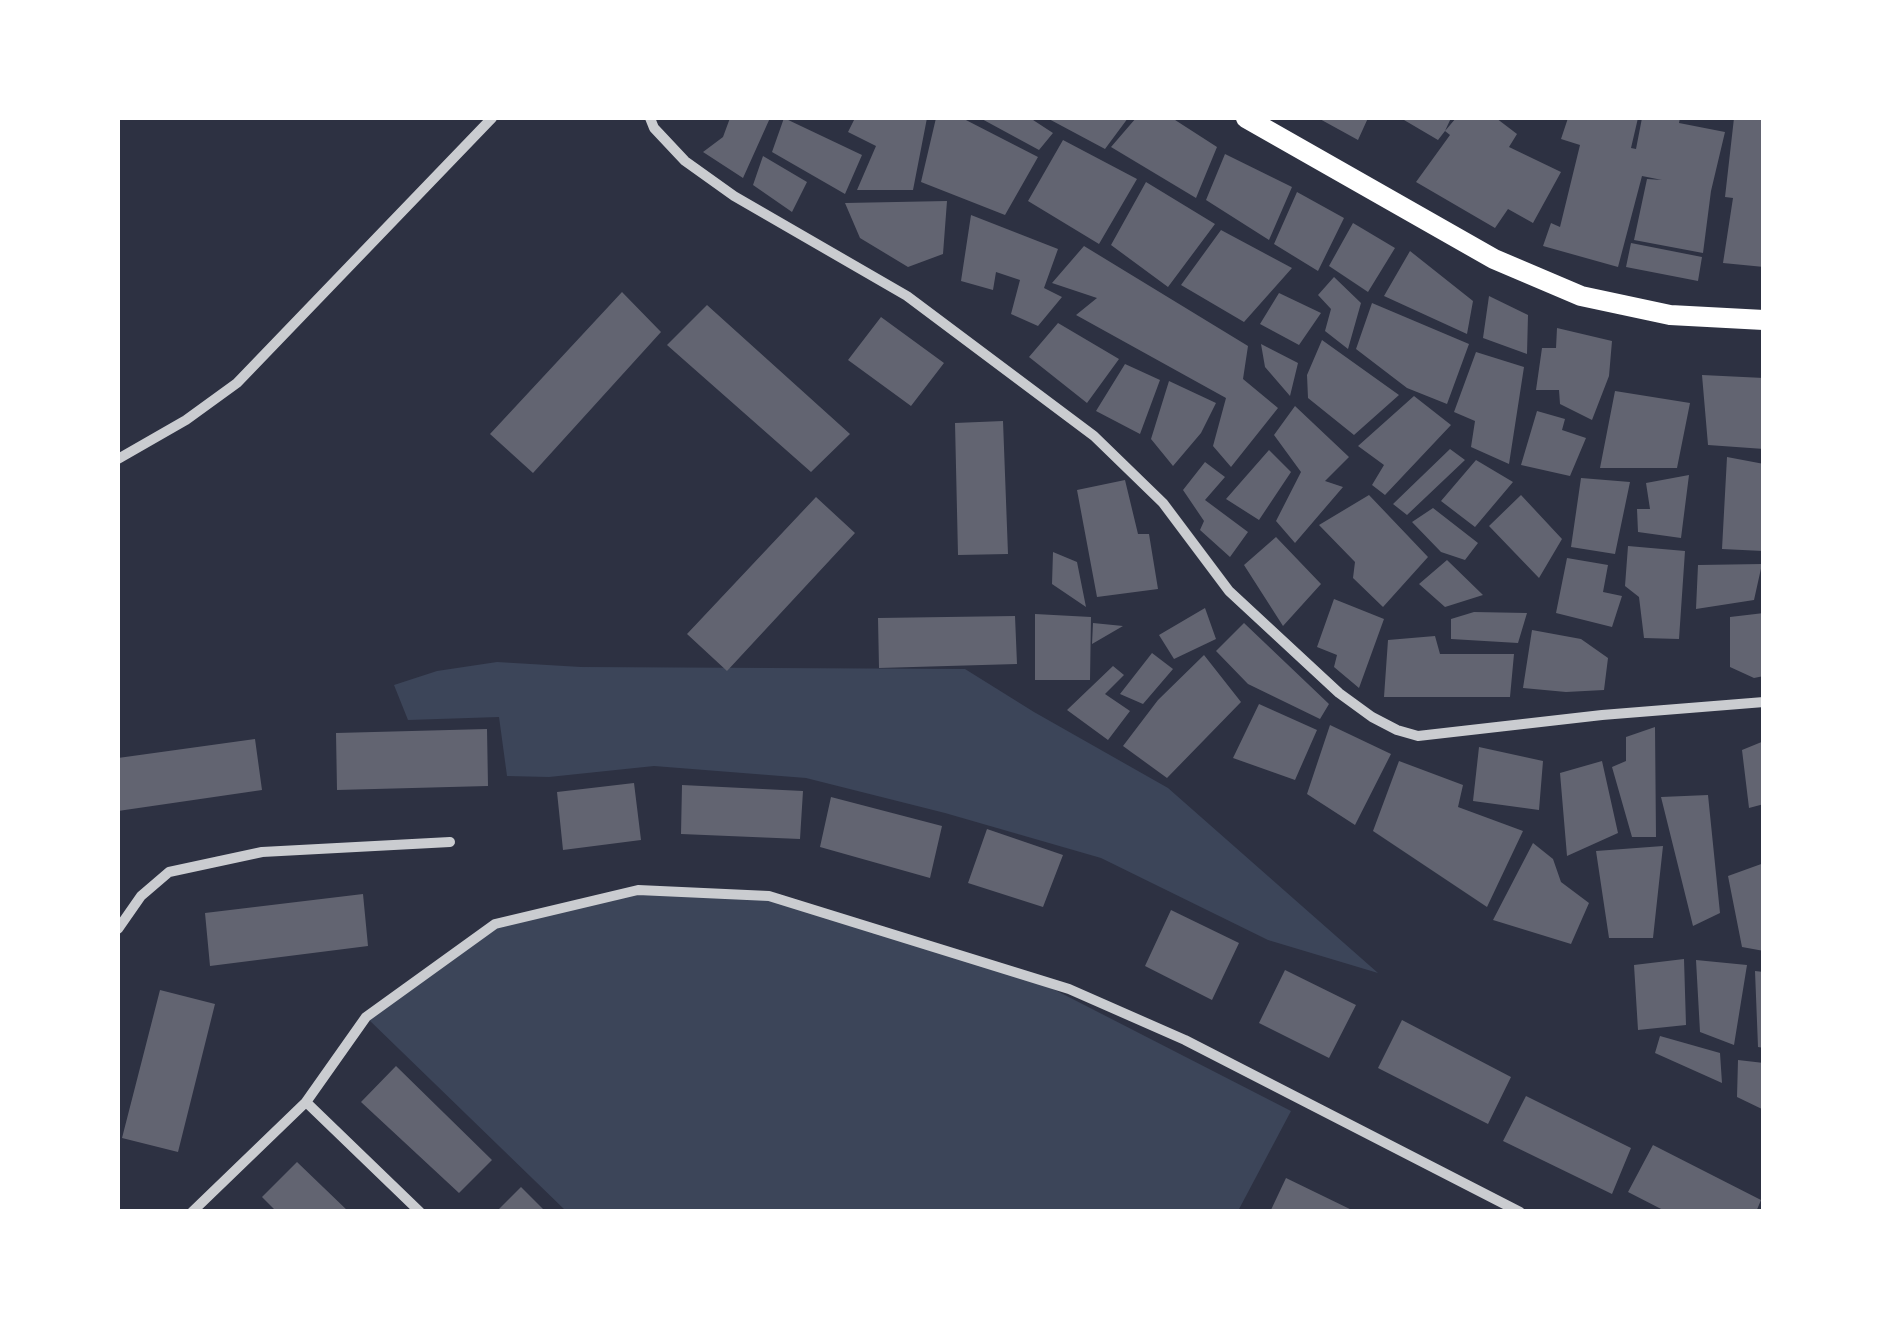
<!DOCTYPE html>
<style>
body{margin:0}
#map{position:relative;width:1881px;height:1329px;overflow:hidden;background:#2d3142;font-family:"Source Sans 3",sans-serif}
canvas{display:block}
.frame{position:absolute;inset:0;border:120px solid #fff;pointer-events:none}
</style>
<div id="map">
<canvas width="1881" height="1329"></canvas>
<div class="frame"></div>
</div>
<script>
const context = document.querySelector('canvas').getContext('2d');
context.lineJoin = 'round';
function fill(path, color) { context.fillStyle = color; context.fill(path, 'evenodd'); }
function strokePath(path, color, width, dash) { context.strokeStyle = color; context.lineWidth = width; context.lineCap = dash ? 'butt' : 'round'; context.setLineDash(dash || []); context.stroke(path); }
const green = new Path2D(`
 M497 662 581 667 965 669 1034 712 1168 788 1378 973 1268 940 1101 858 945 813 806 778 654 766 549 777 507 776 499 717 408 720 394 685 437 671Z
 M638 890 769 896 1018 971 1291 1111 1238 1211H566L366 1017 495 924Z`);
const building = new Path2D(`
 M730 118H770L743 178 703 152 723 137Z
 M784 118 862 155 845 194 772 152Z
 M855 118H927L913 190H857L876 146 848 132Z
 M936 118H962L1038 157 1005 215 921 182Z
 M980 118H1030L1053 133 1039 150Z
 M1047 118H1128L1105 149Z
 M1136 118H1172L1217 147 1196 198 1111 147Z
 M1318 118H1368L1358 140Z
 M1406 118H1451L1445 131 1456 118H1496L1517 134 1509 147 1561 172 1533 223 1508 209 1495 228 1416 182 1450 135 1445 131 1438 140 1404 120Z
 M1568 118H1638L1631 148 1636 149 1642 118H1680L1679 123 1725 132 1711 191 1703 253 1634 240 1647 179 1662 180 1642 176 1618 267 1543 246 1551 223 1560 227 1580 145 1561 139Z
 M1734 118H1764V267L1723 263 1733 198 1725 197Z
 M1063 140 1137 179 1099 244 1028 201Z
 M1225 154 1292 187 1269 240 1206 200Z
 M763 156 807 182 792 212 753 185Z
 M1146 182 1215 224 1168 287 1111 245Z
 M1297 192 1344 218 1318 271 1274 244Z
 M947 201 943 254 908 267 860 238 845 203Z
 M971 215 1058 249 1044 288 1062 297 1038 326 1011 314 1020 280 996 272 993 290 961 281Z
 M1353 223 1395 248 1368 292 1329 266Z
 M1221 230 1292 268 1244 322 1181 285Z
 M1631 243 1702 257 1698 281 1626 267Z
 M1084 246 1248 346 1243 379 1278 408 1231 467 1213 446 1226 398 1076 315 1097 298 1052 283Z
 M1410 251 1473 301 1467 334 1384 296Z
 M1334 277 1361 303 1348 349 1325 331 1331 309 1318 295Z
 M622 292 661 332 533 473 490 434Z
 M1279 293 1321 313 1299 345 1260 324Z
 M1489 296 1528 315 1527 354 1483 338Z
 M1372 303 1469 344 1447 404 1407 388 1356 349Z
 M707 305 850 434 811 472 667 345Z
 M881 317 944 363 911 406 848 360Z
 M1058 323 1119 359 1087 403 1029 357Z
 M1557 328 1612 341 1609 376 1592 420 1560 404 1559 390H1536L1542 348H1556Z
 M1322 340 1399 395 1354 435 1308 398 1307 375Z
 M1261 344 1298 363 1290 396 1265 367Z
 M1476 352 1524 367 1509 464 1471 447 1475 421 1454 412Z
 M1125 364 1160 380 1140 434 1096 411Z
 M1702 375 1764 378V449L1708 445Z
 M1169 381 1216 403 1201 433 1173 466 1151 439Z
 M1615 391 1690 403 1677 468H1600Z
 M1414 396 1451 425 1385 495 1372 485 1384 465 1358 446Z
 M1295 406 1349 457 1325 481 1343 487 1295 543 1276 521 1301 472 1274 435Z
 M1537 411 1565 419 1562 430 1586 438 1570 476 1521 465Z
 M1003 421 1008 554 958 555 955 423Z
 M1450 449 1465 460 1407 515 1393 504Z
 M1269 450 1291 472 1259 520 1226 499Z
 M1727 457 1764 464 1763 551 1722 549Z
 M1476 460 1513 482 1475 527 1441 501Z
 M1205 462 1225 477 1205 500 1248 532 1230 557 1200 530 1204 521 1183 490Z
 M1689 475 1681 538 1638 532 1637 509H1650L1646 483Z
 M1581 478 1630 482 1615 554 1571 547Z
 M1125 480 1138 534H1149L1158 589 1097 597 1077 490Z
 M1369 495 1428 557 1383 607 1353 578 1355 562 1319 525Z
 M1521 495 1562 539 1539 578 1489 526Z
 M816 497 855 533 727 671 687 634Z
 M1433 508 1478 543 1465 560 1441 552 1412 522Z
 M1276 537 1321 584 1283 626 1244 565Z
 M1628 546 1685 551 1679 639 1644 638 1639 597 1625 586Z
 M1053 552 1077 562 1086 607 1052 584Z
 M1567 558 1608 565 1603 592 1622 596 1612 627 1556 613Z
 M1447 560 1483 595 1445 607 1419 584Z
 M1762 564 1754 600 1696 609 1698 565Z
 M1334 599 1384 619 1359 688 1334 667 1337 655 1317 647Z
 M1205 608 1216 639 1174 659 1159 635Z
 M1474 612 1527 613 1518 643 1451 639V619Z
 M1764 613V676L1754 678 1730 667V617Z
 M1035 614 1091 617 1090 680H1035Z
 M1015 616 1017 664 879 668 878 618Z
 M1093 623 1123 626 1092 644Z
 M1244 623 1329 704 1320 719 1248 684 1216 651Z
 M1532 630 1581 639 1608 658 1604 690 1566 692 1523 688Z
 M1435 636 1440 654H1514L1510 697H1384L1388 640Z
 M1152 653 1173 669 1143 704 1120 694Z
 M1204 655 1241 702 1167 778 1123 746 1158 700Z
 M1113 666 1124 675 1105 694 1130 711 1108 740 1067 710Z
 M1259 704 1317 730 1295 780 1233 758Z
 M1330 725 1391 754 1355 825 1307 794Z
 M1655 727 1656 837H1632L1612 767 1626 761V737Z
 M487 729 488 786 337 790 336 733Z
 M255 739 262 790 118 811V758Z
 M1764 741V804L1749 808 1742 750Z
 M1479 747 1543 761 1539 810 1473 801Z
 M1399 761 1463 785 1458 807 1523 831 1487 907 1373 831Z
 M1602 761 1618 833 1567 856 1560 773Z
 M634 783 641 840 563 850 557 792Z
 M682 785 803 791 800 839 681 834Z
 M1708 795 1720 913 1693 926 1661 797Z
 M831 797 942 826 930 878 820 847Z
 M987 829 1063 855 1043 907 968 883Z
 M1533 843 1553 859 1561 882 1589 903 1571 944 1493 920Z
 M1663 846 1653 938H1609L1596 851Z
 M1764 863V951L1742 947 1728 876Z
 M363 894 368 946 210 966 205 913Z
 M1171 910 1239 943 1212 1000 1145 966Z
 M1684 959 1686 1025 1638 1030 1634 965Z
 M1696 960 1747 965 1734 1045 1700 1032Z
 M1285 970 1356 1005 1329 1058 1259 1023Z
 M1755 971 1764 972V1048L1758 1047Z
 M160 990 215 1004 178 1152 122 1138Z
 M1402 1020 1511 1077 1488 1124 1378 1068Z
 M1660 1036 1720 1053 1722 1083 1655 1053Z
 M1738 1060 1764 1063V1110L1737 1097Z
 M396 1066 492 1160 459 1193 361 1102Z
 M1526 1096 1631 1148 1612 1194 1503 1141Z
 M1653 1145 1761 1200 1756 1212H1667L1628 1192Z
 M297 1162 349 1212H277L262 1197Z
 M1286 1178 1356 1212H1270Z
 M521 1187 546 1212H496Z`);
const minor = new Path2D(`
 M650 118 654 128 685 161 734 196 907 296 1094 436 1163 503 1229 591 1339 693 1372 717 1397 730 1418 736 1602 715 1764 702
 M118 459 186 420 237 383 492 118
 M118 929 141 896 169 872 262 852 450 842
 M306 1102 420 1212
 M192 1212 306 1102 366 1017 495 924 638 890 769 896 1069 989 1185 1040 1520 1212`);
const secondary = new Path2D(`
 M1246 118 1494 259 1581 296 1670 315 1764 320`);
fill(green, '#3c4559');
fill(building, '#626471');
strokePath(minor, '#caccd0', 10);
strokePath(secondary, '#fff', 20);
</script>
